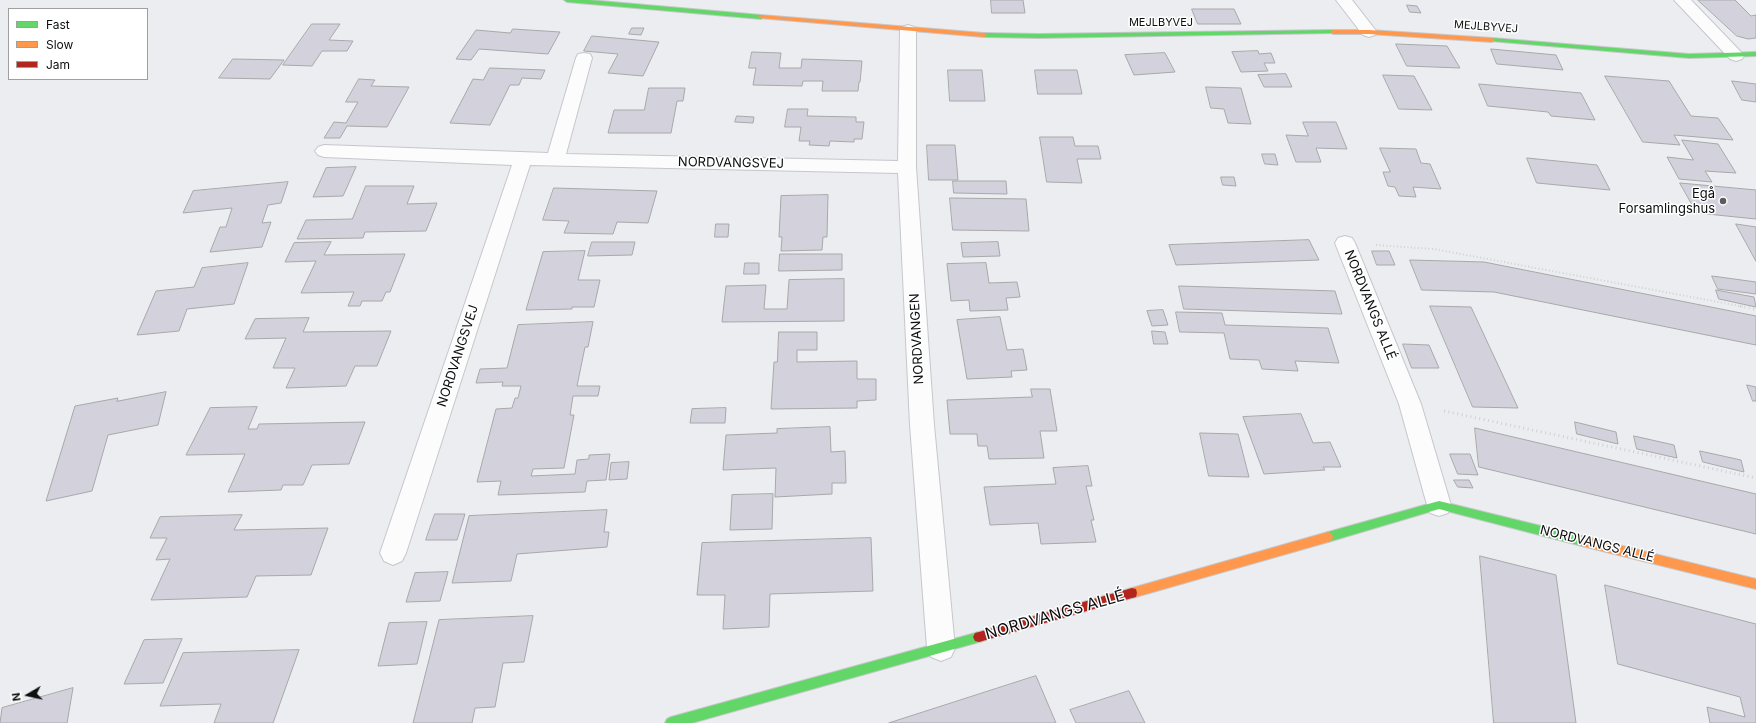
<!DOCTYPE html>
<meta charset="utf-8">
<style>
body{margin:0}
#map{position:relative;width:1756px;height:723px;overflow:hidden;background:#ebedf0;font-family:Inter,sans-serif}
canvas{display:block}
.legend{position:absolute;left:8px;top:8px;width:140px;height:72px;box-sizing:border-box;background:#fff;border:1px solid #9e9f9f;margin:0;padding:5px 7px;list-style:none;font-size:12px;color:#0c0e0f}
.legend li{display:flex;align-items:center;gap:8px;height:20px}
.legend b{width:20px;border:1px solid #9e9f9f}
.north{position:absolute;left:8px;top:675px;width:40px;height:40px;-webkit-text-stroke:3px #fff;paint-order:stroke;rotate:261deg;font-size:11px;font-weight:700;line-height:16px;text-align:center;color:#0c0e0f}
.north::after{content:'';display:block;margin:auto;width:14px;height:18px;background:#0c0e0f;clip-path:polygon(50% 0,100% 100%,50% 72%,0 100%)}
</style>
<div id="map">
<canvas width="1756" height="723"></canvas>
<ul class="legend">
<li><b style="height:5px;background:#63d668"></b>Fast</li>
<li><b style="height:5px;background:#ff974d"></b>Slow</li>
<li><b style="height:5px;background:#b3261e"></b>Jam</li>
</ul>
<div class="north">N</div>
</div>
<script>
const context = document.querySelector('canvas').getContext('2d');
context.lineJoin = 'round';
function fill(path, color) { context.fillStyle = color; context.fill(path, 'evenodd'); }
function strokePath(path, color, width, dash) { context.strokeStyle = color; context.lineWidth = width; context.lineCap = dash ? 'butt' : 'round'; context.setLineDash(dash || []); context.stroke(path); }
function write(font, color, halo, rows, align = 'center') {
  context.font = font + ' Inter,sans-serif'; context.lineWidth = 3; context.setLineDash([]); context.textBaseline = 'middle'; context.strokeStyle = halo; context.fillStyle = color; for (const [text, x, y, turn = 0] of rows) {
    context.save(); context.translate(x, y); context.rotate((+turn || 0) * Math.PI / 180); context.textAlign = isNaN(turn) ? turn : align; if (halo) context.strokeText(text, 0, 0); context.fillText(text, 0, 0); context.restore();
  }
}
const building = new Path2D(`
 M991 0H1023L1025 13H992Z
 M1698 0H1735L1751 16 1756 15V38L1748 39 1737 36Z
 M1407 5 1417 6 1421 13 1410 12Z
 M1192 9H1234L1241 24H1198Z
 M312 24H340L329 40 353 41 347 51H322L312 66 283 65Z
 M632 28H644L641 35 629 34Z
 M513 29 560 32 548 54 479 49 471 60 456 59 476 30 510 33Z
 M592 36 626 39 659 42 643 76 608 73 618 54 584 51Z
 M1396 44 1447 46 1460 68 1407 66Z
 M1491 49 1556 55 1563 70 1497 64Z
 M1258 51 1259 54 1271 53 1275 63H1264L1268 71 1241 72 1232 52Z
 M752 52 781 53 779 68H801L802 59 862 61 860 82H859L858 91H822L823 81H803L802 86 753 85 756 68H749Z
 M1165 53 1175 72 1134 75 1125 55Z
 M233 59 284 60 270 79 219 78Z
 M490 68 545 70 541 79 522 78 519 85H510L490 125 450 123 473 79 483 80Z
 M948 70H982L985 101H950Z
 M1035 70H1077L1082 94H1038Z
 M1286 74 1292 87H1264L1258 75Z
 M1383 75 1414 76 1432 110 1399 109Z
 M1605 76 1669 81 1691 116 1718 118 1733 140 1674 135 1680 145 1643 142Z
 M359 79 375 80 371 86 409 87 387 127 347 126 340 138H324L334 122 346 123 358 102H346Z
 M1732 81 1756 84V102L1742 100Z
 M1479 84 1581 93 1595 120 1551 116 1548 112 1488 106Z
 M1206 87 1241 88 1251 124 1228 123 1224 109 1211 108Z
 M649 88H685L683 101H677L671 133H608L614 110H644Z
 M788 109H808L807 116 856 117V122H864L862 139H854V142L830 141 829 146 809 145 810 141H799L801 127H785Z
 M737 116 754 117 753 123 735 122Z
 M1303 122H1336L1347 149 1316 148 1321 162H1296L1286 135 1308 136Z
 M1040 137H1073L1075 146H1098L1101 159H1077L1082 183 1047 182Z
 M1682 140 1718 144 1736 173 1705 171 1712 182 1679 179 1667 157 1693 160Z
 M927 145H955L958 180H929Z
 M1380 148 1416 149 1421 163 1430 164 1441 189 1413 187 1416 197 1399 196 1395 187 1388 186 1383 172H1390Z
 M1262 154H1275L1278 165 1265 164Z
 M1527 158 1597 165 1610 190 1537 183Z
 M356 167 343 196 313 197 326 168Z
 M1221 177H1234L1236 186 1223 185Z
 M953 181H1006L1007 194 954 193Z
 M288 182 281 203 268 205 262 223 271 222 262 247 210 252 220 227H226L232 208 183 213 193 191Z
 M1680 183 1756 190V219L1697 213Z
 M366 186H414L407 204 437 203 426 231 365 232 363 238 297 239 306 220 352 219Z
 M554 188 657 191 648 223 617 222 613 234 564 233 569 221 543 220Z
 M828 195 827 237H823L822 250 781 251 782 237H779L781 196Z
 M950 198 1026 199 1029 231 953 230Z
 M716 224H729L728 237H715Z
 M1736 224 1756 227V261Z
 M1309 240 1319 260 1176 265 1169 245Z
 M331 242 324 255 405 254 390 292H386L382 301H362L360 306H348L354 292 301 293 316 261 285 262 294 243Z
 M592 242H635L632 255 588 256Z
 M998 242 1000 256 963 257 961 243Z
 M585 251 578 280H600L594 307H572V309L526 310 543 252Z
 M1372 251H1389L1395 265H1377Z
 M780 254H842V270L779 271Z
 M1410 260 1484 262 1756 316V345L1494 292 1422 290Z
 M248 263 234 304 187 309 179 331 137 335 156 291 194 287 202 268Z
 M745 263H759V274H744Z
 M986 263 989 283 1017 282 1020 297 1006 298 1008 310 970 311 969 300 951 301 947 264Z
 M1712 276 1756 282V294L1718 289Z
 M844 279V321L722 322 726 286 766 285 764 309H787L789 280Z
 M1179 286 1335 291 1342 314 1184 309Z
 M1716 290 1754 297 1756 307 1719 299Z
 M1430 306 1471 307 1518 408 1473 407Z
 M1163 310 1168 325 1152 326 1147 311Z
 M1176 312 1222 313 1225 325 1328 328 1339 363 1295 361 1298 371 1262 369 1259 360 1230 359 1224 333 1180 332Z
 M1000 317 1007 350 1023 349 1027 370 1011 371 1012 377 967 379 957 320Z
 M309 318 303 332 391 331 377 366H355L346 386 286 388 295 368H273L286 338 245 339 255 319Z
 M593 322 588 347H585L577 386H600L598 396H573L570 415H574L564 468 533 469 531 476 575 474 577 460 589 459V455L610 454 606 480 587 481 585 492 498 495 501 481 477 482 496 409 512 408 515 398H518L521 386H502L503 382 476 383 480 369 507 368 518 325Z
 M1152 331 1165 332 1168 344H1154Z
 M779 332H817V350H797V362L857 361V379H876V400L857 401V408L771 409 774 362H777Z
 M1403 344 1429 345 1439 368H1412Z
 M1747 385 1756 387V401H1753Z
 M1031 389H1050L1057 431H1040L1044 458 989 459 987 446H978L977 434H950L947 400 1032 397Z
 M166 392 158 425 108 435 92 491 46 501 75 406 118 398 117 401Z
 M257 407 248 429H257L259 424 365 422 349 464 312 465 303 485H283L281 490 228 492 245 454 186 455 210 408Z
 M726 408 725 423H690L692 409Z
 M1301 414 1313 443 1330 442 1341 467H1323L1325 470 1264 474 1243 417Z
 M1575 422 1616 432 1618 444 1577 434Z
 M830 427 831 452 845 451 846 483H832V494L775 497 776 468 723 470 726 435 777 433V429Z
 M1475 428 1756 494V534L1479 467Z
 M1200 433 1238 434 1249 477 1209 476Z
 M1634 436 1674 445 1677 458 1637 449Z
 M1700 451 1741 460 1744 472 1703 462Z
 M1450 454H1470L1478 475 1458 474Z
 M629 462 627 479 609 480 611 463Z
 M1088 466 1092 486H1086L1094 520H1091L1096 542 1041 544 1038 523 990 525 984 487 1056 484 1053 468Z
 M1454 480H1469L1473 488 1458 487Z
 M773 494 772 529 730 530 732 495Z
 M607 510 604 532H609L607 547 517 554 511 581 452 583 469 516Z
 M435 514H465L457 540H426Z
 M242 515 234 530 328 528 311 575 256 576 247 597 151 600 170 559 156 560 167 538H150L160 517Z
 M871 538 873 591 770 594 769 627 723 629 725 595H697L702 543Z
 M1480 556 1556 575 1576 723H1494Z
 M448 572 440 601 406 602 415 573Z
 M1605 585 1756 624V723H1710L1707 707 1745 717 1740 697 1618 664Z
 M533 616 524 662 503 663 495 707 475 708 472 723H413L439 620Z
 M427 622 417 664 378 666 389 623Z
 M182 639 163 683 124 684 144 640Z
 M299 650 273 723H214L221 704 160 706 183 653Z
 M1036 676 1056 723H889Z
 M73 688 67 723H0L2 708Z
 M1129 691 1145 723H1076L1070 710Z`);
const pathFar1 = new Path2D(`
 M1376 245 1434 249 1745 307`);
const path = new Path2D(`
 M1740 306 1756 309
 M1444 411 1756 478`);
const street = new Path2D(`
 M1336 0H1352L1377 32 1375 35 1369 37 1363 35Z
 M1674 0H1691L1742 53 1744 56 1742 59 1736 61 1730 59Z
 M908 25 914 27 916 30V167L934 425 955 648 951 657 941 661 931 657 927 648 910 425 898 173 530 165 406 553 402 561 393 565 384 561 380 553 512 165 324 157 318 155 315 151 318 147 324 145 548 153 576 58 578 54 584 53 590 54 592 58 566 154 898 161 900 30 902 27Z
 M1345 236 1352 238 1355 243 1421 404 1451 505 1448 513 1439 516 1430 513 1427 505 1399 404 1335 243 1338 238Z`);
const fast = new Path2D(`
 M564 0H589L761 15 764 17 761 19 567 2Z
 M1333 30 1335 31V33L1039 38 984 37 981 35 984 33 1039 34Z
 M1492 38 1689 54 1756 52V56L1689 58 1490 41V39Z
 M1439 501 1582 536 1586 538 1587 541 1586 544 1582 546 1439 509 1328 542 1324 540 1323 537 1324 534 1328 532Z
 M979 632 983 633 985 637 983 641 979 642 692 723H665L667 719 671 717Z`);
const slow = new Path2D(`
 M761 15 984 33 987 35 984 37 759 18 758 17Z
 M1369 30 1492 38 1495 40 1492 42 1369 34H1333L1330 32 1333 30Z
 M1328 532 1332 534 1333 537 1332 540 1328 542 1132 598 1128 597 1127 593 1128 589 1132 588Z
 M1582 536 1756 579V589L1582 546 1578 544 1577 541 1578 538Z`);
const jam = new Path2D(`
 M1132 588 1136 589 1137 593 1136 597 1132 598 979 642 975 641 973 637 975 633 979 632Z`);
const markers = [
 [1723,201,4,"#5a5c5e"]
];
const farStreetnames = [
 ["MEJLBYVEJ",1161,23],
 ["MEJLBYVEJ",1486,27,4]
];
const streetNames = [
 ["NORDVANGSVEJ",731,163,1],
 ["NORDVANGS ALLÉ",1370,305,68],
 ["NORDVANGEN",917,339,-93],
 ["NORDVANGSVEJ",458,356,-72],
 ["NORDVANGS ALLÉ",1597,544,14]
];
const poiNames = [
 ["Egå",1715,194],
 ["Forsamlingshus",1715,209]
];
const nearStreetnames = [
 ["NORDVANGS ALLÉ",1055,615,-16]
];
fill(building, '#d3d2dc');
strokePath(building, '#a7a8aa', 1);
strokePath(street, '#c6c7ca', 2);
strokePath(fast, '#c6c7ca', 2);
strokePath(slow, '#c6c7ca', 2);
strokePath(jam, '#c6c7ca', 2);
strokePath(pathFar1, '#d1d1d1', 2, [1, 2.5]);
strokePath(path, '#d1d1d1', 3, [1, 3.5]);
fill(street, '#fcfcfd');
fill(fast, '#63d668');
fill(slow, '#ff974d');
fill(jam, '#b3261e');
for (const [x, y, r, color] of markers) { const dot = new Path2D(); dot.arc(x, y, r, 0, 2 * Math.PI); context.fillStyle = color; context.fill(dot); strokePath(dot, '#fff', 1.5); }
write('11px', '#0c0e0f', '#fff', farStreetnames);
write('13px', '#0c0e0f', '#fff', streetNames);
write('13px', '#0c0e0f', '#fff', poiNames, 'right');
write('16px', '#0c0e0f', '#fff', nearStreetnames);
</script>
